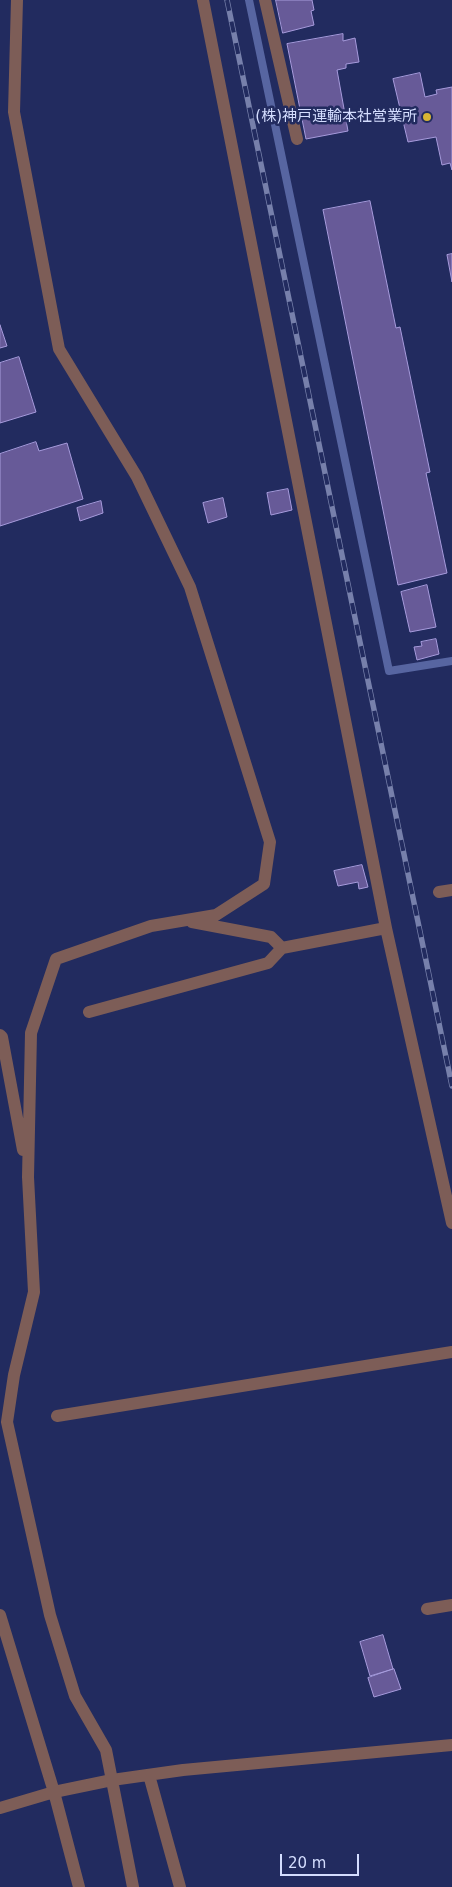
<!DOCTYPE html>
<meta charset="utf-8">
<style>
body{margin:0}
#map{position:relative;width:452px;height:1887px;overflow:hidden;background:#222b5f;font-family:"DejaVu Sans",sans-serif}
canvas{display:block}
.scale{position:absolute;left:280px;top:1854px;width:79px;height:22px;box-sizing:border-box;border:2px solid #d4ddfe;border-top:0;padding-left:6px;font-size:15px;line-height:18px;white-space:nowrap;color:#d4ddfe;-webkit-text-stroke:4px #222b5f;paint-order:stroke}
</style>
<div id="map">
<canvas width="452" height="1887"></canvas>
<div class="scale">20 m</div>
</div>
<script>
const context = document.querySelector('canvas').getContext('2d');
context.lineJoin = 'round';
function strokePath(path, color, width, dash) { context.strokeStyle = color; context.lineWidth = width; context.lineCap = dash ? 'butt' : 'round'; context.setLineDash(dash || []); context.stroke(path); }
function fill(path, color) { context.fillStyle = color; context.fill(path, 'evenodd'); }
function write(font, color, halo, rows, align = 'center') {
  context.font = font + ' "DejaVu Sans","Noto Sans JP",sans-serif'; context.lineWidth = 5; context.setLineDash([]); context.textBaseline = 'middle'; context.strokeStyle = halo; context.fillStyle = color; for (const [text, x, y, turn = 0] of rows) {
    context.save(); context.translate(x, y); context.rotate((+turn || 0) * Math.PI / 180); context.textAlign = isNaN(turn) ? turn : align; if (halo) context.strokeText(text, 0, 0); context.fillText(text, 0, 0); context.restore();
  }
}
const stream = new Path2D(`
 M249 0 389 671 452 661`);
const building = new Path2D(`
 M276 0H312L314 10 311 11 314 25 283 33Z
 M343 34V41L355 38 359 62 346 64V68L337 70 348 131 306 139 287 44Z
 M420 73 425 97 437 94 436 90 452 87V170L450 163 442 165 436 137 408 142 393 79Z
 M370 201 396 328 400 327 430 472 426 473 447 573 398 585 323 210Z
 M452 254V282L447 255Z
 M0 325 7 346 0 348Z
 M19 357 36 412 0 423V363Z
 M36 442 39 451 67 443 83 499 0 526V454Z
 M288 489 292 510 271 515 267 493Z
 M223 498 227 517 208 523 203 503Z
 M101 501 103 513 80 521 77 508Z
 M427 585 436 627 410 632 401 592Z
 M436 639 439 654 417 660 414 647 422 646 421 642Z
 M362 865 368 887 359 889 358 882 338 886 334 871Z
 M383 1635 393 1669 370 1676 360 1642Z
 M394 1669 401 1689 374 1697 368 1678Z`);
const minor = new Path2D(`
 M17 0 14 112 59 349 137 477 190 587 270 842 264 884 216 915 151 926 56 959 31 1033 28 1177 34 1292 14 1375 7 1422 50 1615 75 1696 106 1750 133 1887
 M203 0 386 928
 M265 0 297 139
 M439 892 452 890
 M282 948 386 928 452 1223
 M89 1012 268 963 282 948 271 937 192 922
 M0 1035 2 1037 23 1150
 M57 1416 452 1352
 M427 1609 452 1605
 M0 1615 54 1792 79 1887
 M149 1775 180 1887
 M0 1808 54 1792 112 1780 183 1770 452 1745`);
const rail = new Path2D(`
 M227 0 452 1086`);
const markers = [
 [427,117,5,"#d8b434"]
];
const poiNames = [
 ["(株)神戸運輸本社営業所",417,117]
];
strokePath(stream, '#5765a1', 8);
fill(building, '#675a98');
strokePath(building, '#a79bdc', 1);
strokePath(minor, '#7d5d57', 12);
strokePath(rail, '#7780ab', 5.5);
strokePath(rail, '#222b5f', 4, [11]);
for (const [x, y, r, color] of markers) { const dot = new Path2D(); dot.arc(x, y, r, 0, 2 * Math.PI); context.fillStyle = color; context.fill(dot); strokePath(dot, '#222b5f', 2); }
write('15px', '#d4ddfe', '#222b5f', poiNames, 'right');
</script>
